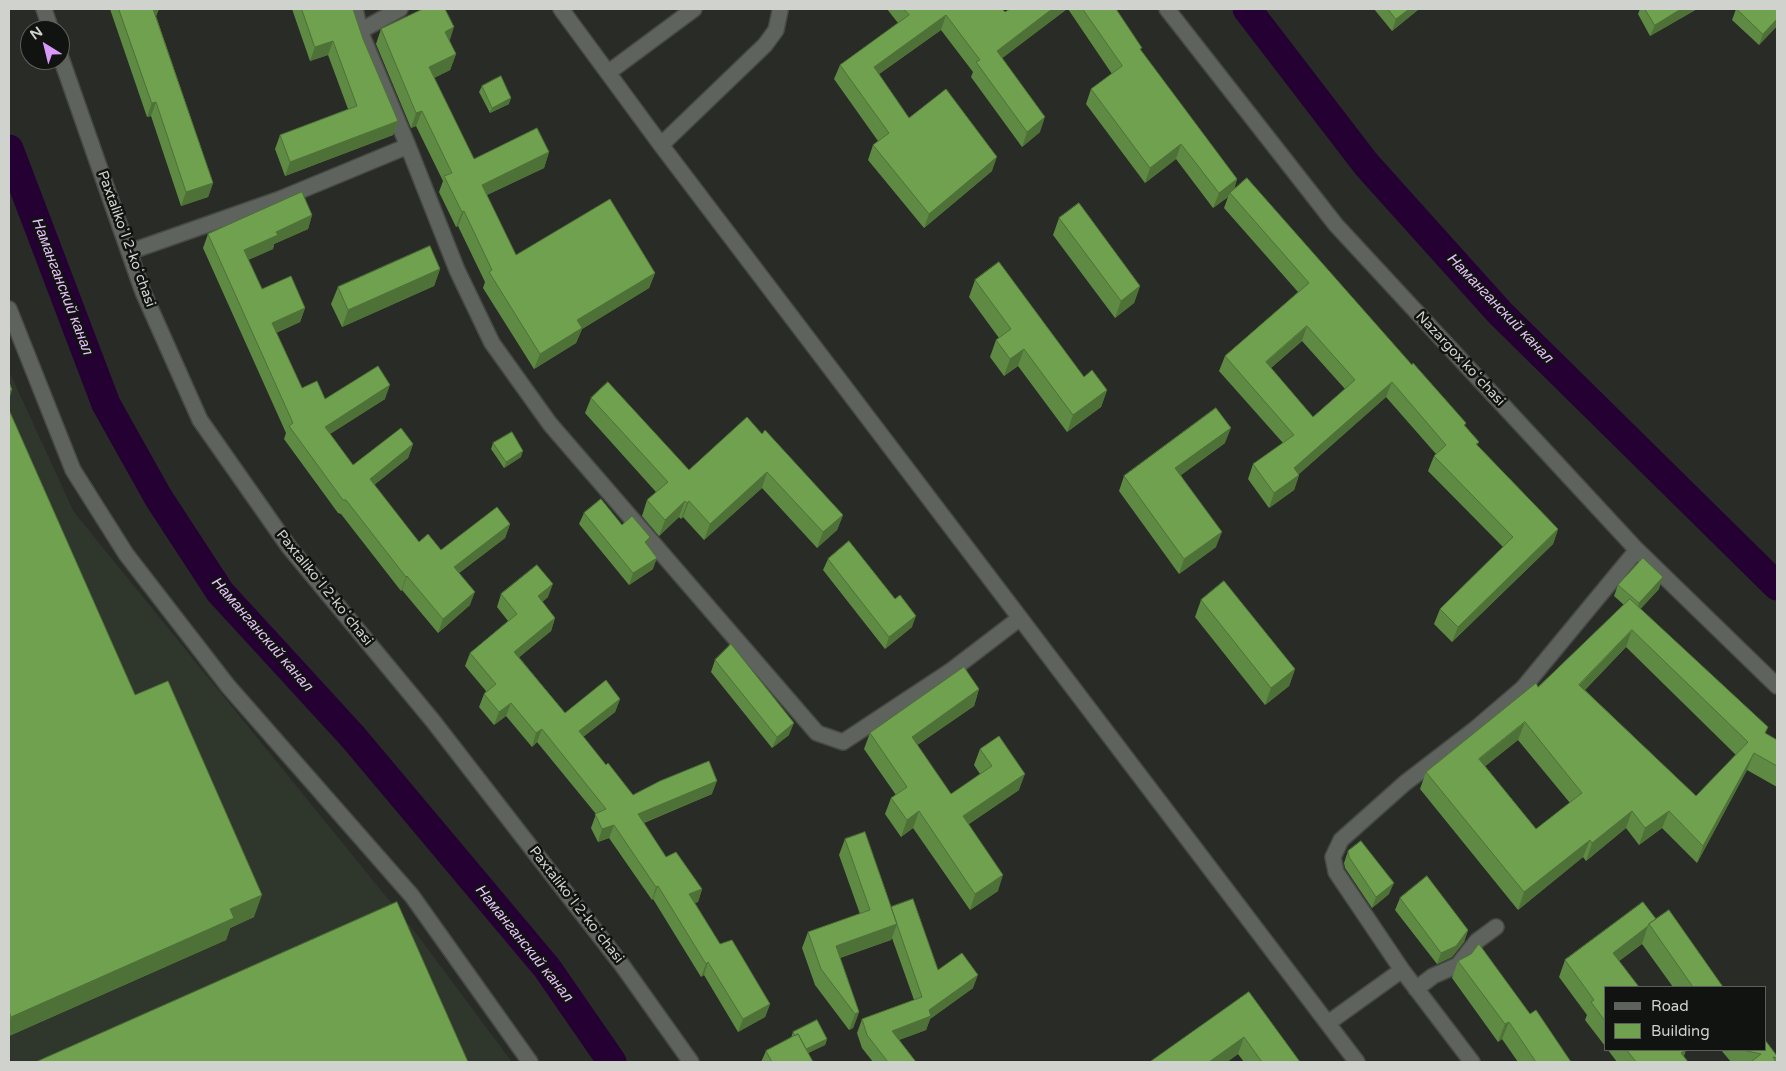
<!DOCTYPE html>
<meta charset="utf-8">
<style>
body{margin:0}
#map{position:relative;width:1786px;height:1071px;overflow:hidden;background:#282b26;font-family:"Varela Round",sans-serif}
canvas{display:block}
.frame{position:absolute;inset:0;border:10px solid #d0d2ce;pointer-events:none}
.legend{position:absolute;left:1604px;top:986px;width:162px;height:65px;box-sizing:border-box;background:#111311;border:1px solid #5d5f5d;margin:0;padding:6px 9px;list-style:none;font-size:15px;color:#d0d2ce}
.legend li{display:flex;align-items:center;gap:10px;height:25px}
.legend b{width:25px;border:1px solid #5d5f5d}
.north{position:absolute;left:20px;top:20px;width:50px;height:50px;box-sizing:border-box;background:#111311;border:1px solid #5d5f5d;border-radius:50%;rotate:324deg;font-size:14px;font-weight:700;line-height:20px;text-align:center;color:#d0d2ce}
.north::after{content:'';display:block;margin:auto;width:18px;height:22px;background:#d99af7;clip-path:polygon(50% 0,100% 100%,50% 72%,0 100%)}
</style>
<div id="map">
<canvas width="1786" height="1071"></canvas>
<div class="frame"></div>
<ul class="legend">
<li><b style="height:6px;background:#5f635d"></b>Road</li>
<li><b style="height:14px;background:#6fa14e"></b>Building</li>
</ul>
<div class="north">N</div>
</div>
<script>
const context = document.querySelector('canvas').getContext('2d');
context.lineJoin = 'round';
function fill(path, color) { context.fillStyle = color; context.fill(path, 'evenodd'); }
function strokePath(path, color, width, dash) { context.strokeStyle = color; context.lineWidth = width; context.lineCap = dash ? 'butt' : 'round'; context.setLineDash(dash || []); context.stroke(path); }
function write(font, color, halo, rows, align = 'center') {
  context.font = font + ' "Varela Round",sans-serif'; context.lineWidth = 5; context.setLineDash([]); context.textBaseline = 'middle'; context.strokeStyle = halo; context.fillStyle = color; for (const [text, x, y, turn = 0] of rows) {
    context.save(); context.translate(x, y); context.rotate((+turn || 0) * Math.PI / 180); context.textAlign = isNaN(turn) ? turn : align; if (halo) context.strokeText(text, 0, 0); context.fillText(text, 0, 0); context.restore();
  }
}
const built = new Path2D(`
 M9 371 74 512 419 937 512 1062H9Z`);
const canal = new Path2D(`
 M1247 9 1366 164 1500 313 1777 586
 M9 149 106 404 158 497 220 592 353 737 547 968 612 1062`);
const lane = new Path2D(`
 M9 309 73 470 126 554 228 686 412 896 530 1062
 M1416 989 1433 976 1458 965 1477 941 1496 927`);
const street = new Path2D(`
 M44 9 51 30
 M355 9 360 31 408 146 457 270 492 343 550 424 817 733 843 742 952 670 1020 618
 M561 9 661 145 1357 1062
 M1167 9 1336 225 1637 550 1777 686
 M360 31 400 9
 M60 55 143 292 200 420 289 547 433 721 622 965 691 1062
 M609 72 694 9
 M661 145 765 45 776 30 780 11
 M129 252 280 199 408 146
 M1402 970 1472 1062
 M1328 1023 1402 970 1336 872 1333 857 1341 840 1405 783 1474 730 1523 688 1637 550`);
const wall = new Path2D(`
 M110 9H159L156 16 213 183 208 197 181 206 151 116 147 117Z
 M292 9H353L363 39 398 121 393 135 285 176 275 149 280 135 348 109 328 55 310 61Z
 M887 9H1002L1005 12 1010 9H1067L1002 58 1040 132 1022 147 971 77 973 72 941 30 879 74 909 118 992 171 924 228 868 160 873 145 878 141 834 79 840 65 898 23Z
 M1068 9H1116L1141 51 1237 179 1234 190 1412 365 1466 423 1465 426 1479 442 1477 445 1558 529 1553 544 1452 642 1434 624 1440 609 1503 547 1428 471 1434 456 1436 454 1386 397 1299 474V475L1294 490 1269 508 1248 479 1253 464 1283 443 1219 371 1225 356 1298 292 1224 208 1228 197 1213 208 1176 159 1145 183 1086 104 1091 89 1112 74ZM1302 341 1345 389 1313 417 1271 368Z
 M1374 9H1419L1392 31Z
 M1640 9H1697L1650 36 1638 14Z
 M1736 9H1777V26L1759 45 1732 20Z
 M381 29 449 41 456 54 450 70 434 78 474 159 549 152 544 168 487 195 516 255 655 273 649 288 582 329 576 343 534 369 483 288 485 282 458 226 456 227 439 192 443 181 416 126 411 128 376 44Z
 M482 86 509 104 490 113 479 92Z
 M312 215 308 229 274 244 273 249 248 260 262 289 305 308 300 322 276 333 302 388 325 399H385L330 434 353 465 413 444 408 458 374 485 419 542 441 550 510 524 505 538 459 573 470 605 438 633 402 590 401 591 341 514 338 513 284 439 286 433 203 248 208 234Z
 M1059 218 1140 286 1134 303 1115 318 1053 235Z
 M440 269 434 286 342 327 331 304 338 287Z
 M975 280 1084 377 1107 390 1101 407 1067 432 1018 366 1004 376 990 357 996 340 999 338 969 297Z
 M591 398 689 470 762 434 843 515 837 530 817 548 762 488 704 540 683 517 681 519 679 517 659 536 642 516 647 500 656 492 585 413Z
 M9 410 135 695 254 917 230 928 226 940 9 1036Z
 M493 443 521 457 504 468 491 449Z
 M1225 443 1181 475 1216 547 1179 574 1119 491 1124 476Z
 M584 513 622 525 650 537 647 545 653 569 629 585 579 524Z
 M828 559 912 627 885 649 823 570Z
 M1618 585 1659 589 1640 609 1765 733 1777 740V787L1747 770 1697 863 1662 828 1639 845 1626 828 1586 861 1583 857 1518 910 1420 789 1426 772 1538 687 1624 605 1614 596ZM1626 647 1736 755 1696 796 1585 690ZM1518 740 1570 803 1536 829 1485 766Z
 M501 594 548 597 542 602 555 618 551 631 519 657 565 713 620 699 615 712 583 737 606 765 633 795 712 794 644 823 666 857 702 889 698 902 695 903 720 944 770 1004 765 1017 738 1032 704 975 701 977 653 899 652 900 609 838 598 842 591 828 596 814 537 742 532 747 506 716 494 725 479 707 484 694 486 691 465 666 470 653 508 621 497 607Z
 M1201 600 1295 669 1289 686 1265 705 1195 617Z
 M715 660 789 735 772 748 711 672Z
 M979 689 974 706 917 745 951 794 980 774 974 765 980 749 1019 790 969 824 998 891 970 910 913 828 901 837 885 814 891 798 896 795 864 749 870 733Z
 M845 839 891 907 938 970 973 988 930 1019 926 1030 899 1040 916 1062H873L862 1048 857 1033 862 1019 914 1000 892 938 891 940 840 958 859 1012 853 1028 849 1030 815 985 802 948 808 932 860 914 839 855Z
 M1348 851 1389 894 1372 908 1345 868 1344 863Z
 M1400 898 1468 930 1464 942 1452 957 1437 964 1395 910Z
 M1656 919 1723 987H1673L1642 944 1619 961 1605 987V1046L1585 1020 1587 1015 1559 977 1565 960Z
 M1458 961 1530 1014 1571 1062H1518L1502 1039 1498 1042 1452 978Z
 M1249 992 1300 1062H1244L1238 1054 1227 1062H1150Z
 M793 1032 827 1039 825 1045 808 1053 813 1062H761L766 1051 791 1038Z
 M1608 1050H1686L1684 1056 1688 1062H1617Z
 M1721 1050H1765L1777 1056V1062H1731Z`);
const shadedWall = new Path2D(`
 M151 9H159L156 16 147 19Z
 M1052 9H1067L992 66 997 51Z
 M1409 9H1419L1392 31 1396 19Z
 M1681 9H1697L1650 36 1655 25Z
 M946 15 941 30 868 82 874 67Z
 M1777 19V26L1759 45 1763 34Z
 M454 27 449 43 445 32Z
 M333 41 328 55 310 61 315 47Z
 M456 54 450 70 423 83 429 67Z
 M511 98 509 104 490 113 492 108Z
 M156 102 151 116 147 117 152 103Z
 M422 111 416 126 411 128 416 113Z
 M1045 117 1040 132 1022 147 1027 132Z
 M398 121 393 135 285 176 290 162Z
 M1181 144 1176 159 1145 183 1150 168Z
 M549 152 544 168 476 200 482 185Z
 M997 157 992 171 924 228 929 214Z
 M1237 179 1232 194 1230 193 1228 197 1213 208 1219 193Z
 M213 183 208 197 181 206 186 192Z
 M464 211 458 226 456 227 462 212Z
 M312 215 308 229 274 244 273 249 239 264 244 250 276 232Z
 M440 269 434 286 342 327 348 310Z
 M655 273 649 288 582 329 576 343 534 369 540 354 577 320Z
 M1140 286 1134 303 1115 318 1121 301Z
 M305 308 300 322 267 337 272 323Z
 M1307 326 1302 341 1260 377 1266 362Z
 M1024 349 1018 366 1004 376 1010 359Z
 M1392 382 1386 397 1290 482 1299 475 1294 490 1269 508 1274 493 1294 468Z
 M390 385 385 399 320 440 325 427Z
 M12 390 9 400V391Z
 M1107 390 1101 407 1067 432 1073 415Z
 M1231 428 1225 443 1170 483 1175 468Z
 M413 444 408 458 365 492 370 479Z
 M523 451 521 457 504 468 506 462Z
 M767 472 762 488 704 540 710 524Z
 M685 501 679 517 659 536 665 520Z
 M689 501 683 517 681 519 687 503Z
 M843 515 837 530 817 548 823 532Z
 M510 524 505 538 450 580 454 567Z
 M1558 529 1553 544 1452 642 1458 627Z
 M1222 532 1216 547 1179 574 1184 559Z
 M650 537 646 549 645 542Z
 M657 558 653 569 629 585 633 573Z
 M407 576 402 590 401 591 406 577Z
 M1663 577 1659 589 1635 615 1639 603Z
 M553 584 548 597 533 610 538 596Z
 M475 592 470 605 438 633 443 619Z
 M916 616 912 627 885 649 889 637Z
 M555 618 551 631 510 665 514 652Z
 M1632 630 1626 647 1573 702 1579 685Z
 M1295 669 1289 686 1265 705 1271 688Z
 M979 689 974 706 906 753 912 737Z
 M620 699 615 712 574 744 579 731Z
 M511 703 506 716 494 725 499 712Z
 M1525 722 1518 740 1473 776 1479 759Z
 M794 723 789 735 772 748 777 737Z
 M542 729 537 742 532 747 536 733Z
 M1754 753 1747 770 1697 863 1703 846Z
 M1025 774 1019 790 957 832 963 816Z
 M717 781 712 794 633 827 638 814Z
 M919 811 913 828 901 837 907 820Z
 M1632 811 1626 828 1586 861 1592 843Z
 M1669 811 1662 828 1639 845 1645 828Z
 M614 825 609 838 598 842 602 829Z
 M1590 840 1583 857 1518 910 1524 892Z
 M1003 875 998 891 970 910 975 894Z
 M1394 883 1389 894 1372 908 1376 897Z
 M658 886 653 899 652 900 656 887Z
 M702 889 698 902 684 907 689 894Z
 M262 895 254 917 230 928 226 940 9 1036V1023L11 1017 230 909Z
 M897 924 891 940 830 961 836 946Z
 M1648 926 1642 944 1607 970 1613 953Z
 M1468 930 1464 942 1452 957 1437 964 1441 953Z
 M708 962 704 975 701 977 706 964Z
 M978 975 973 988 930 1019 926 1030 887 1044 892 1031 929 1010Z
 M770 1004 765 1017 738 1032 743 1019Z
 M859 1012 853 1028 849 1030 855 1014Z
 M1509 1022 1502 1039 1498 1042 1505 1024Z
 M1244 1037 1238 1054 1227 1062H1209Z
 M827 1039 825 1045 800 1057 802 1051Z
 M1686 1050 1681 1062V1053Z`);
const building = new Path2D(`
 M119 9H153L213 183 186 192 156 102 152 103Z
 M302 9H353L363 39 398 121 290 162 280 135 357 106 333 41 315 47Z
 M423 9H445L454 27 445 32 456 54 429 67 474 159 537 128 549 152 482 185 516 255 610 199 655 273 577 320 582 328 540 354 489 272 492 270 464 211 462 212 444 176 452 173 422 111 416 113 381 29Z
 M904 9H1002L1005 12 1010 9H1052L997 51 1045 117 1027 132 976 62 980 60 946 15 874 67 909 118 946 89 997 157 929 214 873 145 889 133 840 65 909 15Z
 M1083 9H1116L1142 48 1140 49 1237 179 1219 193 1181 144 1150 168 1091 89 1122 66Z
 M1388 9H1409L1396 19Z
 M1645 9H1681L1655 25Z
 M1737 9H1777V19L1763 34Z
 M501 76 511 98 492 108 482 86Z
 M1247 178 1412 365 1413 363 1466 423 1464 425 1479 442 1476 444 1558 529 1458 627 1440 609 1513 537 1434 456 1446 445 1392 382 1294 468 1299 475 1274 493 1253 464 1294 435 1225 356 1309 283 1230 193ZM1307 326 1355 380 1313 417 1266 362Z
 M302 192 312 215 276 232 278 235 244 250 262 289 291 276 305 308 272 323 302 388 317 381 325 399 378 366 390 385 325 427 353 465 401 428 413 444 370 479 419 542 428 534 441 550 497 507 510 524 454 567 475 592 443 619 407 576 406 577 346 500H343L289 426 293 423 208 234Z
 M1079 203 1140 286 1121 301 1059 218Z
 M430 246 440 269 348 310 338 287Z
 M999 262 1084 377 1092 370 1107 390 1073 415 1024 349 1010 359 996 340 1011 329 975 280Z
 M9 382 12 390 9 391Z
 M608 382 689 470 747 417 762 434 765 430 843 515 823 532 767 472 710 524 689 501 687 503 685 501 665 520 647 500 668 482 591 398Z
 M1216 408 1231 428 1175 468 1222 532 1184 559 1124 476Z
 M9 410 135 695 168 681 262 895 230 909 234 918 11 1017 9 1012Z
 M512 432 523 451 506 462 493 443Z
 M601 499 622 525 632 516 650 537 645 542 657 558 633 573 584 513Z
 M849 541 895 599 900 595 916 616 889 637 828 559Z
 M1643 558 1663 577 1639 603 1618 585Z
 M537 565 553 584 538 596 555 618 514 652 565 713 606 680 620 699 579 731 606 765 608 763 633 795 660 781 709 761 717 781 638 814 666 857 676 852 702 889 689 894 720 944 732 940 770 1004 743 1019 708 962 706 964 658 886 656 887 614 825 602 829 595 814 606 809 542 729 536 733 511 703 499 712 484 694 496 684 470 653 517 614 501 594Z
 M1224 581 1295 669 1271 688 1201 600Z
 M1630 599 1768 727 1765 733 1777 740V766L1754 753 1703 846 1669 811 1645 828 1632 811 1592 843 1590 840 1524 892 1426 772 1536 683 1538 687ZM1632 630 1748 742 1696 796 1579 685ZM1525 722 1582 793 1536 829 1479 759Z
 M731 644 794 723 777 737 715 660Z
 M964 667 979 689 912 737 951 794 992 766 980 749 999 736 1025 774 963 816 1003 875 975 894 919 811 907 820 891 798 907 787 870 733Z
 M865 832 897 924 836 946 859 1012 855 1014 821 969 808 932 870 910 845 839Z
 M1361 841 1394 883 1376 897 1349 857 1348 851Z
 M1427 876 1468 930 1456 946 1441 953 1400 898Z
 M913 899 938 970 962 953 978 975 929 1010 931 1016 892 1031 916 1062H888L867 1035 862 1019 922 997 891 907Z
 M397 902 468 1062H36Z
 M1643 902 1656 919 1649 924 1648 926 1613 953 1639 987H1605V1021L1591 1002 1594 1000 1565 960Z
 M1669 910 1723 987H1693L1649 924Z
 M1479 944 1530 1014 1536 1010 1571 1062H1536L1509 1022 1505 1024 1458 961 1471 954Z
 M1249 992 1300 1062H1262L1244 1037 1209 1062H1150Z
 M817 1020 827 1039 806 1049 798 1034 795 1036 793 1032Z
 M798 1034 813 1062H772L766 1051Z
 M1765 1040 1777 1056V1058L1773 1057 1776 1062H1751L1761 1054 1743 1050H1765Z
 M1627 1050H1685L1681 1053 1688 1062H1633L1635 1061Z`);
const streetNames = [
 ["Paxtalikoʻl 2-koʻchasi",126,239,70],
 ["Nazargox koʻchasi",1460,359,47],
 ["Paxtalikoʻl 2-koʻchasi",324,588,51],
 ["Paxtalikoʻl 2-koʻchasi",576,905,52]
];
const waterNames = [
 ["Наманганский канал",62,287,69],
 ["Наманганский канал",1500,309,46],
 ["Наманганский канал",262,635,49],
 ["Наманганский канал",524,944,51]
];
fill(built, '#2f362c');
strokePath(canal, '#240033', 29);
strokePath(lane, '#464944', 18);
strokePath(street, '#464944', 18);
strokePath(lane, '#5f635d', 15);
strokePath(street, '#5f635d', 15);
fill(wall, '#5f8a43');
fill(shadedWall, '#4e7137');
fill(building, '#6fa14e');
strokePath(building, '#4e7137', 1);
write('14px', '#d0d2ce', '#111311', streetNames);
write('italic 15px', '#eac1fe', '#111311', waterNames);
</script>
